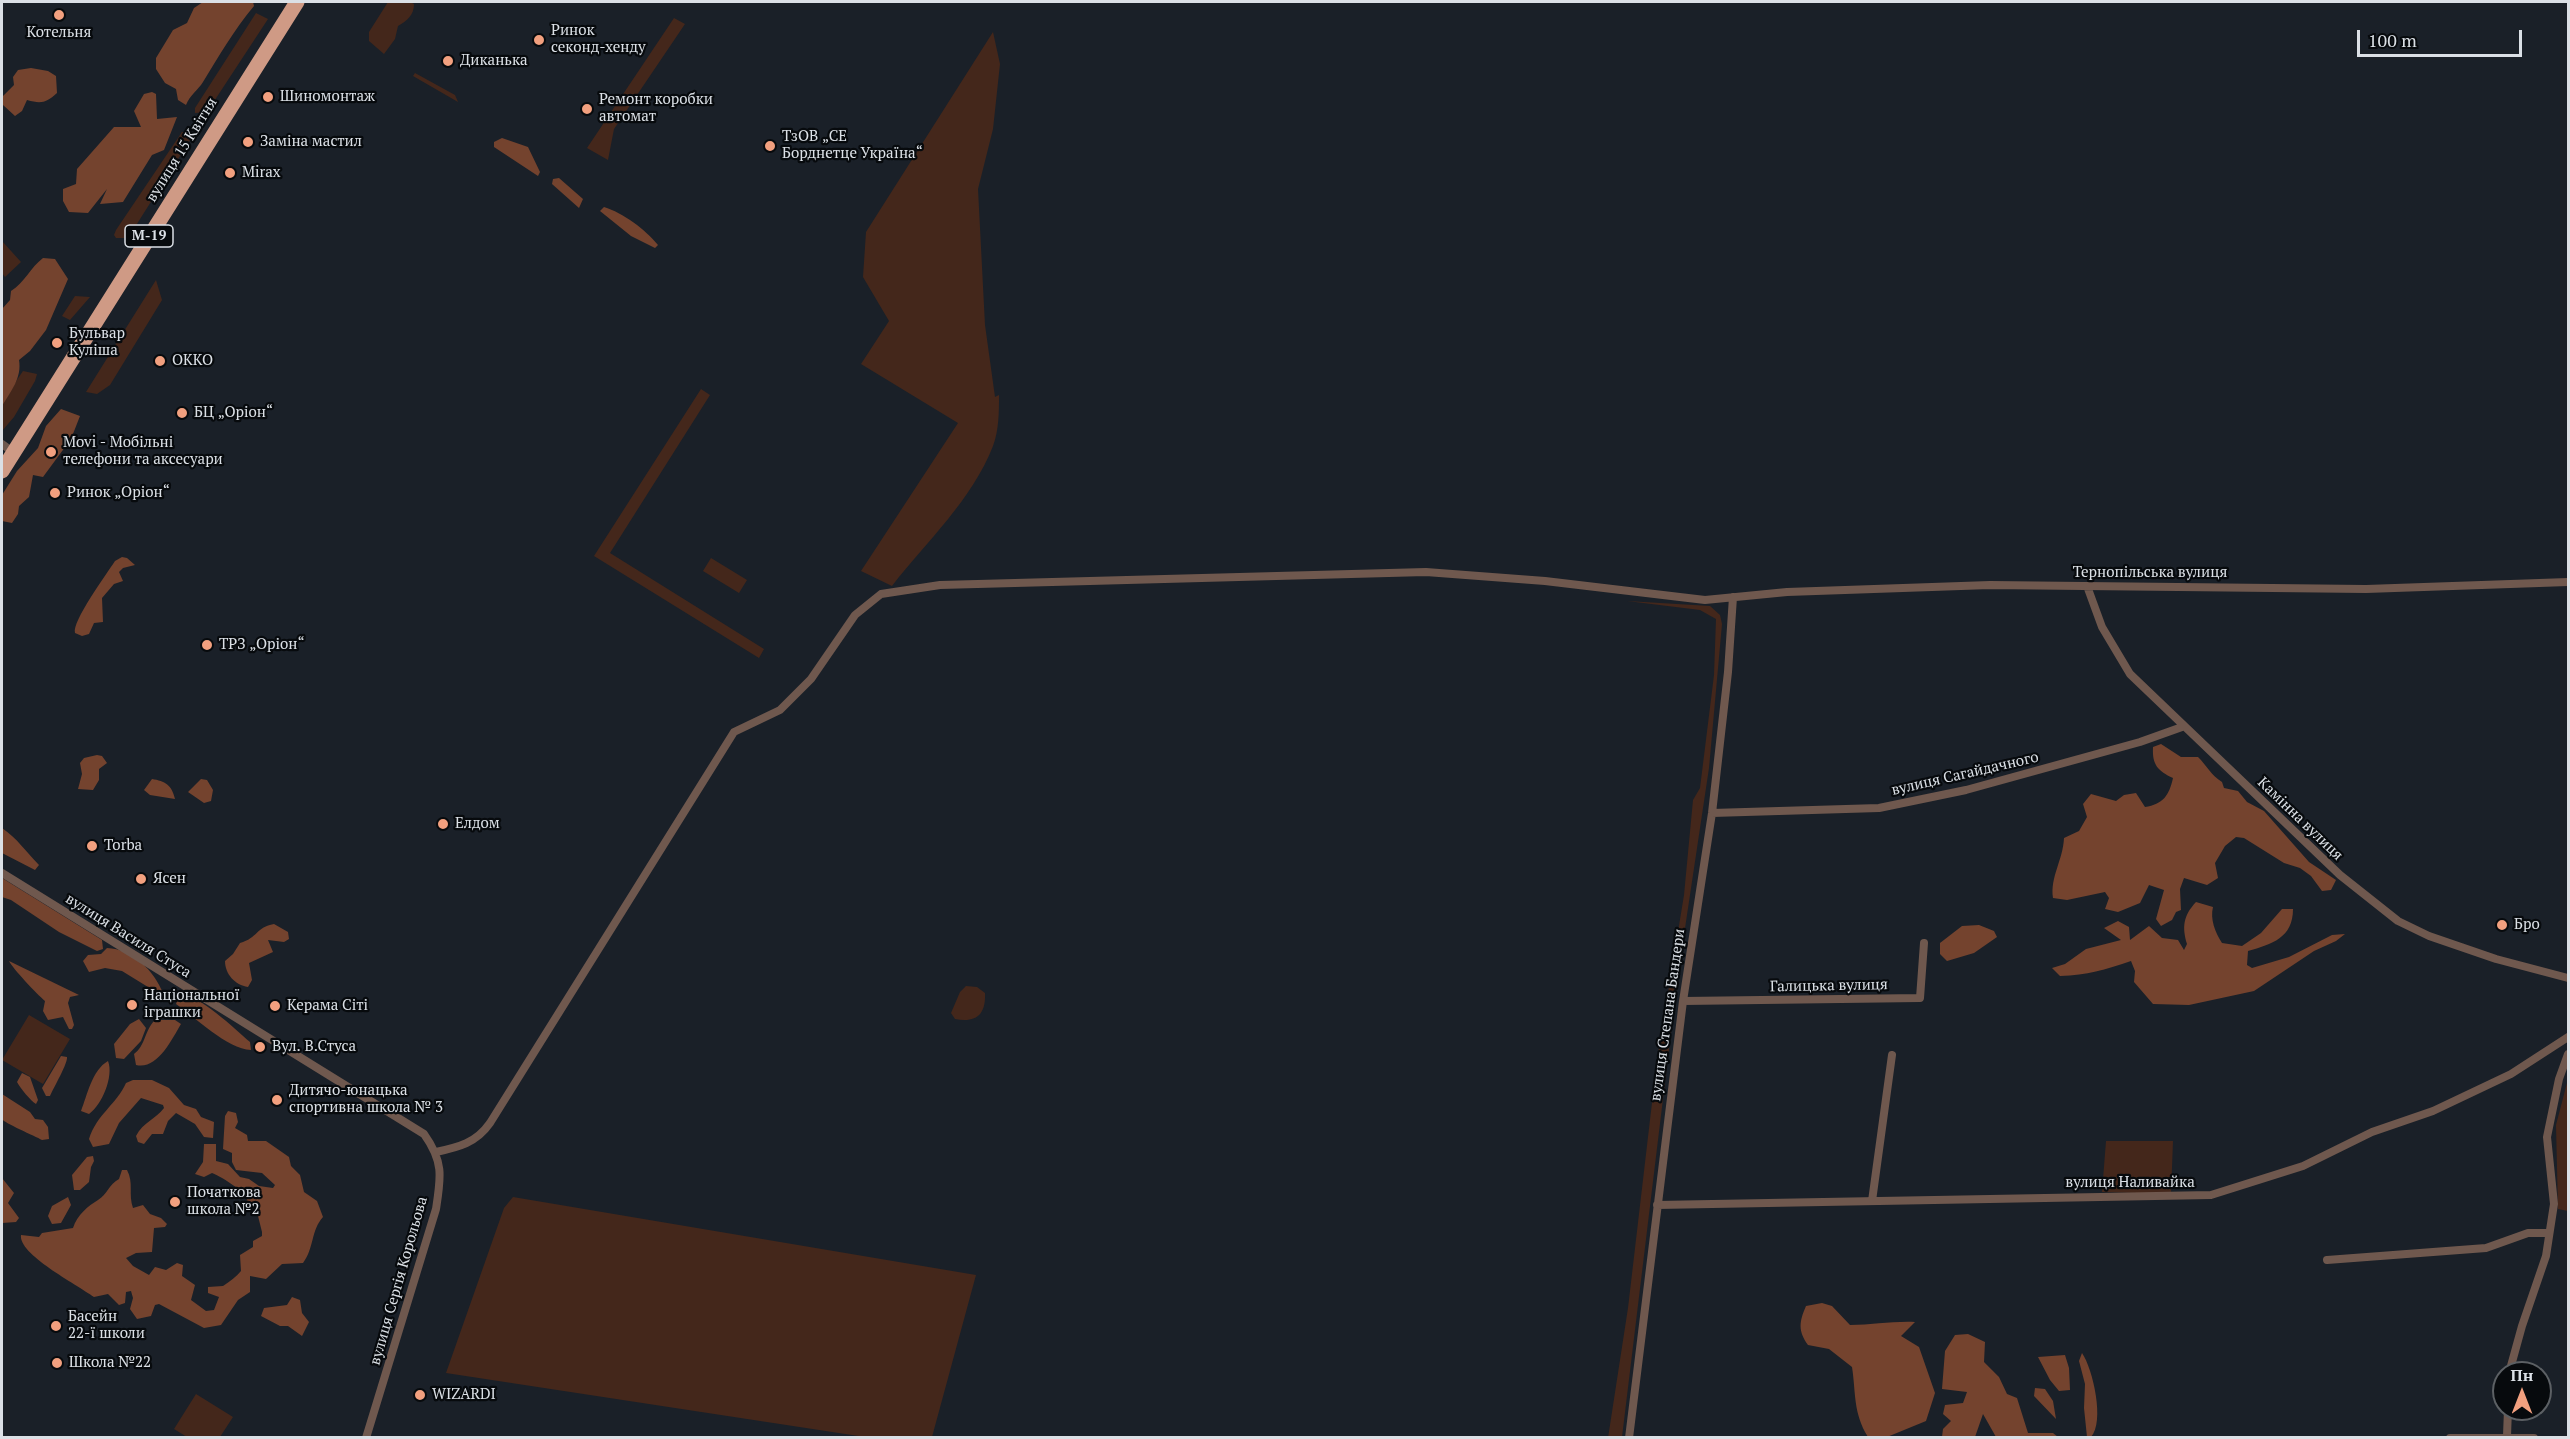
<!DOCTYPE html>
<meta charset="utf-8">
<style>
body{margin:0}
#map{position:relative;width:2570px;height:1439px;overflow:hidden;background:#1a2028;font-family:"PT Serif",serif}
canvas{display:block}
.frame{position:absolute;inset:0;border:3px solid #dbe0e6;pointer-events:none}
.north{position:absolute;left:2492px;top:1361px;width:60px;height:60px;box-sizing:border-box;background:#070a0d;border:2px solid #5c6064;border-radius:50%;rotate:0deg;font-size:16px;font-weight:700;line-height:24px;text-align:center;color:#dbe0e6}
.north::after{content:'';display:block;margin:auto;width:21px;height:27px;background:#f2a07f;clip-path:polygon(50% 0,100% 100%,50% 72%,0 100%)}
.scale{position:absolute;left:2357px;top:30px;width:165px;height:27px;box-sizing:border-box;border:3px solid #dbe0e6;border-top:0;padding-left:8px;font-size:18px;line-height:21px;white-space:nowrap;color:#dbe0e6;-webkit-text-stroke:4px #070a0d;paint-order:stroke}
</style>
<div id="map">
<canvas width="2570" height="1439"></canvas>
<div class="frame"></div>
<div class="north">Пн</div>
<div class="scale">100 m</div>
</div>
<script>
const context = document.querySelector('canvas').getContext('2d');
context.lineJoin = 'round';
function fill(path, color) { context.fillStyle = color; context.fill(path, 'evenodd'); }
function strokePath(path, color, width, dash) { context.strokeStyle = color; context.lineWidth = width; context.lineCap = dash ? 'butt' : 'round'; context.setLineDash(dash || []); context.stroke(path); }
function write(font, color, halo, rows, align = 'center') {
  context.font = font + ' "PT Serif",serif'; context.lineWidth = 4.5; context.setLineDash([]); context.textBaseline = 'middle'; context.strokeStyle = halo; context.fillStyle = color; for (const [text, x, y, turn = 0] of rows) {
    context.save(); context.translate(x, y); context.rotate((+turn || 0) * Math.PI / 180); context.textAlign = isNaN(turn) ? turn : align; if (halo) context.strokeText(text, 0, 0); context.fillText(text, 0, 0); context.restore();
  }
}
const green = new Path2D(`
 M388 2H410L414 4C414 15 407 21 398 26L395 39 384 54 369 41V32Z
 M256 13 268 19 207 112 195 113V108Z
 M674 18 685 24 614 129 608 160 587 148Z
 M993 32 1000 64 993 129 978 189 985 325 995 397 999 395C999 412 999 430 993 446 972 500 927 541 892 586L861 571 958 423 861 364 889 321 863 277 866 232Z
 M415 73 455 95 458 102 413 76Z
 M182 132H187L192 137 128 238H116L114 235 116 230Z
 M2 241 21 262 5 277 2 273Z
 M156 280 162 300 110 385 97 394 86 392Z
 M75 296 90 297 70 320 62 316Z
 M23 371 37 374 35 381 14 417 2 431V402Z
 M701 389 710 395 610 553 764 649 759 658 594 556Z
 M711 558 747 580 739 593 703 571Z
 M1627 601 1710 606 1720 615 1722 624 1709 768 1678 975 1622 1437 1608 1438 1628 1308 1657 1060 1684 895 1693 800 1700 788 1714 675 1716 619 1700 610Z
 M966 986 977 987 985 993C986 1015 976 1023 955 1019L951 1013 960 992Z
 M29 1015 70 1039 43 1084 2 1060Z
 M2568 1079V1211L2558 1209 2556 1125Z
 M2106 1141H2173L2171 1194 2102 1192Z
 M513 1197 976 1275 932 1437H865L446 1373 504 1208Z
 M196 1394 233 1417 220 1437H187L174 1429Z`);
const forest = new Path2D(`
 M203 2H253L254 6C234 30 219 56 203 82 198 90 190 95 186 105L178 100 176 89 165 83 156 69V58L173 30 187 23 194 8Z
 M31 68 48 71 56 76 57 93C46 103 41 104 27 100L22 111 15 116 3 105 2 97 14 85 13 77 18 70Z
 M152 92 156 94 157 119 177 117 164 150 152 155 123 202 100 204 107 189 88 213 69 212 63 201V189L76 184 77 169 114 127H141L134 111 144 94Z
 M502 138 528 147 540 172 538 176 494 147V142Z
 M559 178 583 199 579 208 552 184 553 179Z
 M604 207C623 213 645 229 658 245L655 248 631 236 600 211Z
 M43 258 55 259 68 279 46 330 30 351 19 360C22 378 11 391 2 406V309L10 300 11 291C25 282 30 268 43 258Z
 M61 409 80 416 71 439 43 477 33 475 29 497 19 506 18 514 12 523 2 521V495L17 471 38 448 46 426Z
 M122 557 127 558 135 565 123 568 119 572 123 581 114 584 102 598 103 622 94 623 89 634 82 636 75 633C72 621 106 575 115 561Z
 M2161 744 2181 757H2198C2207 766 2211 775 2222 782L2224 788 2238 791 2247 802 2264 811 2309 862 2336 880 2331 890 2322 891 2311 876 2300 868 2284 863 2244 838 2236 837 2225 846 2215 863 2218 878 2207 885 2184 878 2180 889 2181 910 2176 912 2172 920 2161 926 2156 919 2164 890 2149 885 2140 903 2118 912 2105 909 2109 898 2105 892 2067 900 2053 898C2050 877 2063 860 2064 838L2079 831 2087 817 2083 804 2091 794 2116 801 2124 795 2136 793 2145 807C2163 804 2169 796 2173 778 2158 771 2152 765 2153 747Z
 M97 755 102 756 107 763 99 769V780L93 790 78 789 82 774 80 763 84 758Z
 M152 779C165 781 172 785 175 799L150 795 144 790Z
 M201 779 207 780 213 790 211 801 204 803 188 792Z
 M2 828C18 839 25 851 39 865L35 870 2 853Z
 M2 878 102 940 103 949 97 951 59 932 11 900 2 897Z
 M2196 902 2213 907C2210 919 2215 932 2222 943L2242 946 2261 933 2282 909H2293C2293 938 2272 944 2248 951L2247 965 2252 968 2289 957 2332 935 2345 934 2336 941 2314 951 2254 991 2189 1005 2153 1004 2134 982 2135 971 2131 961C2104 970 2088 975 2060 976L2052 968 2065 964 2086 949 2121 940 2104 928 2118 921 2129 927 2130 940 2149 926 2162 938 2178 940 2184 950 2187 944C2182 927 2183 916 2196 902Z
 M274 924 288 932 289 939 284 942 268 940 273 952 249 963 252 980 248 987C235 985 225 974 225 961L233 954 240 943C258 938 256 927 274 924Z
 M1979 925 1994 931 1997 937 1974 953 1947 961 1940 954V943L1962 926Z
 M107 948C133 949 154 971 163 993L161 995 122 971 105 968 89 972 83 961 88 955 101 954Z
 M9 961 79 995 70 997 68 1003 74 1025 72 1029H69L63 1017 48 1020 43 1011 45 1001C37 994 13 969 9 961Z
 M180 993C199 995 234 1028 250 1042L251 1050C227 1049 195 1017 176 1004Z
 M139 1019 146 1028 141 1041 124 1059 116 1058 114 1044 130 1024Z
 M155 1020H175L181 1024C171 1041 157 1070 136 1065L134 1054C146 1045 144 1031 155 1020Z
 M61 1056 67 1057C68 1063 54 1087 50 1096H46L42 1088Z
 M108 1061C114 1076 102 1105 89 1114L81 1111C87 1096 92 1070 108 1061Z
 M22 1073 30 1077 38 1100 36 1104C31 1101 20 1088 17 1082Z
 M133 1080H152L169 1088 184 1105 196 1109 201 1117 214 1122 213 1138 204 1137 195 1124 176 1113 168 1121 163 1134H152L144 1144 138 1142 136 1136C143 1122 156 1119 164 1108L163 1105 141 1098 119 1123 109 1144 93 1147 89 1139C97 1114 116 1105 126 1083Z
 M2 1094 30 1112 35 1119 43 1120 48 1127 49 1139 42 1140C35 1136 4 1123 2 1119 0 1113 1 1100 2 1094Z
 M228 1111 236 1113 238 1122 235 1128 247 1135 248 1141H266L289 1157 291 1166 300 1175 304 1192 317 1201 323 1217C311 1230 314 1249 303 1263L282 1264 266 1279 250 1276V1292L238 1300 221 1325 204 1328 159 1304 155 1305 151 1316 137 1319 130 1309 133 1298 131 1291 126 1292 125 1303 119 1305 108 1294 94 1297C76 1284 18 1254 21 1235L39 1237 42 1233 73 1228C77 1215 88 1206 98 1200 107 1195 109 1184 119 1179L122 1170H127C134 1183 128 1194 133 1208L143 1205 150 1214 161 1218 167 1224 165 1227 154 1228 152 1252 136 1253 126 1258 133 1266 149 1275 155 1267 166 1270 177 1263 183 1265 182 1276 195 1285 191 1300 206 1311 214 1310 219 1297 208 1293V1287L223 1286C230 1281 236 1277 241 1271L240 1255 253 1247V1241L262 1236V1232L256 1208 249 1205C247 1192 224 1178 212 1173L204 1177 195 1174 203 1162 204 1144H216V1161L228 1164 240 1177 249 1179 259 1186 273 1188 275 1185 262 1173 236 1170 232 1162V1153L223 1149 225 1116Z
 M93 1156 94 1161 91 1167 89 1182 80 1190H74L72 1175 87 1157Z
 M2 1178 14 1193 8 1203 19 1218 16 1222 2 1223Z
 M68 1197 71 1205 61 1223 52 1224 48 1216 52 1206Z
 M292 1297 300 1300 302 1313 309 1322 302 1336 288 1326H280L261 1316 264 1308 287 1305Z
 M1822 1303 1832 1306 1850 1325C1872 1325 1893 1321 1915 1322L1901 1336 1919 1347 1935 1393 1926 1421 1887 1437H1868C1853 1413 1856 1393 1852 1367L1829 1349 1808 1345C1798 1331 1799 1322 1806 1306Z
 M1968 1334 1985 1342 1984 1362 1999 1377 2007 1394 2017 1398 2028 1433H2053L2058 1437H1996L1983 1414 1975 1437H1942L1943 1429 1951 1421 1943 1414 1945 1405 1963 1403 1967 1392 1942 1389 1945 1351 1955 1335Z
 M2082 1353C2093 1369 2105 1422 2091 1437H2087L2084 1408 2085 1384 2079 1361Z
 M2065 1355 2069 1368 2070 1390 2059 1391 2050 1380 2038 1357Z
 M2035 1388 2045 1389 2053 1401 2056 1419 2034 1396Z`);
const minor = new Path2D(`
 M2 444 13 452
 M2087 586 2102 627 2130 674 2340 875 2398 921 2429 936 2496 959 2568 978
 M1712 813 1879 808 1966 790 2140 742 2182 727
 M2 873 424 1134C444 1162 441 1177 436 1209L366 1438
 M1683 1001 1920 998 1924 943
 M436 1152C459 1147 476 1143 490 1123L734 732 780 710 811 679 855 615 881 594 940 585 1426 572 1545 581 1705 600 1787 592 1990 585 2366 589 2568 582
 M1872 1201 1892 1055
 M1657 1205 2211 1195 2303 1166 2372 1132 2433 1111 2511 1074 2568 1037
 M2327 1260 2486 1248 2528 1233H2549
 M2509 1373 2522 1326 2546 1256 2554 1204 2547 1137 2559 1079 2568 1054
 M2507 1436 2508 1409
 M1629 1438 1683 1001 1712 813 1728 672 1733 597
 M2450 1438H2534`);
const trunk = new Path2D(`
 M2 471 297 2`);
const markers = [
 [59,15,6,"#f2a07f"],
 [539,40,6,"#f2a07f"],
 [448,61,6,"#f2a07f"],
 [268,97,6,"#f2a07f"],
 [587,109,6,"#f2a07f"],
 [248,142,6,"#f2a07f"],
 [770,146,6,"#f2a07f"],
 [230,173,6,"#f2a07f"],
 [57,343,6,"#f2a07f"],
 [160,361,6,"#f2a07f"],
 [182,413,6,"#f2a07f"],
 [51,452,6,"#f2a07f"],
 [55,493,6,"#f2a07f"],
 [207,645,6,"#f2a07f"],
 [443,824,6,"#f2a07f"],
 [92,846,6,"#f2a07f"],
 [141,879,6,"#f2a07f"],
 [2502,925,6,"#f2a07f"],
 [132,1005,6,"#f2a07f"],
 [275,1006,6,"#f2a07f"],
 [260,1047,6,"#f2a07f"],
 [277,1100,6,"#f2a07f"],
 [175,1202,6,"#f2a07f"],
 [56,1326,6,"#f2a07f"],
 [57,1363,6,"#f2a07f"],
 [420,1395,6,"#f2a07f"]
];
const shields = [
 [149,236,48]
];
const shieldNames = [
 ["М-19",149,236]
];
const poiNames = [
 ["Ринок",551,31],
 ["секонд-хенду",551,48],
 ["Котельня",59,33,"center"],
 ["Диканька",460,61],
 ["Шиномонтаж",280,97],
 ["Ремонт коробки",599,100],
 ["автомат",599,117],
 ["ТзОВ „СЕ",782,137],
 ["Борднетце Україна“",782,154],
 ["Заміна мастил",260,142],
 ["Mirax",242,173],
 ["Бульвар",69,334],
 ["Куліша",69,351],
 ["ОККО",172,361],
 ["БЦ „Оріон“",194,413],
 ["Movi - Мобільні",63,443],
 ["телефони та аксесуари",63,460],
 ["Ринок „Оріон“",67,493],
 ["ТРЗ „Оріон“",219,645],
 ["Елдом",455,824],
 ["Torba",104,846],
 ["Ясен",153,879],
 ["Бро",2514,925],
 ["Національної",144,996],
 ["іграшки",144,1013],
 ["Керама Сіті",287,1006],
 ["Вул. В.Стуса",272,1047],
 ["Дитячо-юнацька",289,1091],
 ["спортивна школа № 3",289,1108],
 ["Початкова",187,1193],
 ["школа №2",187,1210],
 ["Басейн",68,1317],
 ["22-ї школи",68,1334],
 ["Школа №22",69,1363],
 ["WIZARDI",432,1395]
];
const streetNames = [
 ["вулиця 15 Квітня",182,150,-58],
 ["Тернопільська вулиця",2150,573],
 ["вулиця Сагайдачного",1965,774,-13],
 ["Камінна вулиця",2300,819,44],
 ["вулиця Василя Стуса",128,936,32],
 ["Галицька вулиця",1829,986,-1],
 ["вулиця Степана Бандери",1668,1015,-82],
 ["вулиця Наливайка",2130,1183],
 ["вулиця Сергія Корольова",399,1281,-74]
];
fill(green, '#44271b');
fill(forest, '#74432e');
strokePath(minor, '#6f584e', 8);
strokePath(trunk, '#cf9a85', 15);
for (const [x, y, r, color] of markers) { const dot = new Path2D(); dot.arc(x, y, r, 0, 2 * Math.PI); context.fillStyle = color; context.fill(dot); strokePath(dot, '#070a0d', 2); }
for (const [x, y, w] of shields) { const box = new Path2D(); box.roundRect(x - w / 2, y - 11, w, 22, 4.5); context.fillStyle = '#070a0d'; context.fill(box); strokePath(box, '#dbe0e6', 1.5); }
write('bold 14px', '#dbe0e6', null, shieldNames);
write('15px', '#dbe0e6', '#070a0d', poiNames, 'left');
write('15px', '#dbe0e6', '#070a0d', streetNames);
</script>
